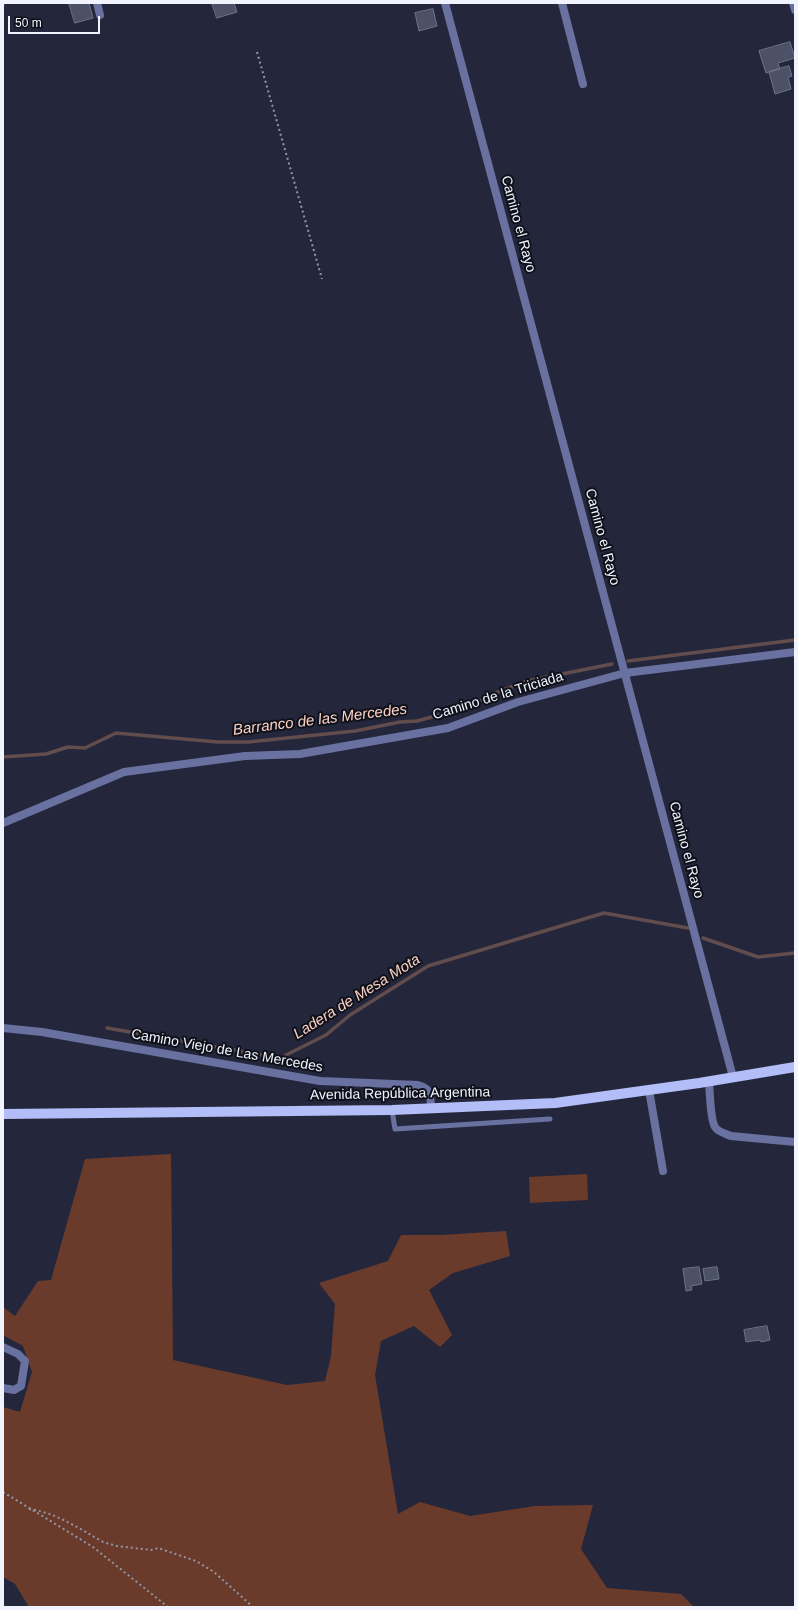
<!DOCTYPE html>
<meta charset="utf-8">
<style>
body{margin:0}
#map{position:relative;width:798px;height:1610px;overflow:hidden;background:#24273c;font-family:Arial,sans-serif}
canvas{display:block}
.frame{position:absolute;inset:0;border:4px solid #f1f4ff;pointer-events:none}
.scale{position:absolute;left:8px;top:16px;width:92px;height:18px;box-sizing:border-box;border:2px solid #f1f4ff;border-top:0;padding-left:5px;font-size:12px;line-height:14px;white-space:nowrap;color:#f1f4ff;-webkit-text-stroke:3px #0f111a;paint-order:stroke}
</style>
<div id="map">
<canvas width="798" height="1610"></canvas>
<div class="frame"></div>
<div class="scale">50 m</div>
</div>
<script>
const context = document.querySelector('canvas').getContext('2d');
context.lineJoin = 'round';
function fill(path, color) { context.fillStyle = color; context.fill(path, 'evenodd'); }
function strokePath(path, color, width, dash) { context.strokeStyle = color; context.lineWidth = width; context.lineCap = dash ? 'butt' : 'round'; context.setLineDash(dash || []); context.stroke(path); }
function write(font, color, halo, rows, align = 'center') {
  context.font = font + ' Arial,sans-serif'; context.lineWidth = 4; context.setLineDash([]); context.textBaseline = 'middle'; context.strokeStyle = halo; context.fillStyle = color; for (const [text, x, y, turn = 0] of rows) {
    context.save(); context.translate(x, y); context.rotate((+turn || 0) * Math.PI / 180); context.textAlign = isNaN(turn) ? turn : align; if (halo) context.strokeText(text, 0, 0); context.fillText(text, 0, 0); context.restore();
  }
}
const green = new Path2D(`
 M171 1154 173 1360 287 1385 325 1381 331 1356 335 1304 319 1283 388 1261 401 1235H441L506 1231 510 1256 453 1273 429 1290 452 1335 440 1347 414 1326 381 1341 375 1375 398 1514 420 1502 470 1516 535 1506 593 1505 581 1549 607 1588 681 1594 694 1607H29L15 1584 3 1577V1407L20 1412 32 1372 23 1346 3 1335V1307L15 1316 38 1281 51 1280 85 1159Z
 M587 1174 588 1200 530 1203 529 1177Z`);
const stream = new Path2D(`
 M628 661 795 640
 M3 757 46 754 68 747 85 748 116 733 218 742H248L355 731 400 722 417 721 469 707 493 694 527 681 612 664
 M703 938 758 957 795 953
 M107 1028 280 1058 326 1035 350 1015 428 966 604 913 688 928`);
const building = new Path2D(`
 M69 3H89L93 18 75 23Z
 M212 3H234L237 12 217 18Z
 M433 9 437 26 419 31 415 13Z
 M790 42 795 58 778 63 780 69 766 73 759 51Z
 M789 66 792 76 788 77 791 89 775 94 769 72Z
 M699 1267 702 1284 691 1286 692 1290 686 1291 683 1269Z
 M717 1267 719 1279 705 1281 703 1269Z
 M767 1326 770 1340 761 1342 760 1340 746 1342 744 1330Z`);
const path = new Path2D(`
 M3 4 4 8
 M257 52 322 279
 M3 1492 93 1547 168 1607
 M29 1509C57 1513 78 1528 103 1542L117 1546 151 1550 158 1548 196 1561 214 1572 253 1607`);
const service = new Path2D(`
 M392 1110 395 1129 550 1119`);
const minor = new Path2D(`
 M97 3 100 15
 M445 3 733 1077
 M562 3 583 84
 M793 3 795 10
 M3 823 124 772 245 756 300 754 448 728 518 702 625 673 795 652
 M3 1028 42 1032 320 1081 418 1085C432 1089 430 1095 431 1108
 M709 1082C710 1092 710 1119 715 1127 718 1132 726 1134 731 1136L795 1142
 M649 1090 663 1171
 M3 1347 18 1354 25 1361 21 1386 14 1390 3 1388`);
const primary = new Path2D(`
 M3 1114 392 1110 555 1103 699 1083 795 1067`);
const streetNames = [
 ["Camino el Rayo",518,224,75],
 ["Camino el Rayo",602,537,75],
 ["Camino de la Triciada",498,696,-17],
 ["Camino el Rayo",686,850,75],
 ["Camino Viejo de Las Mercedes",227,1051,10],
 ["Avenida República Argentina",400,1094,-1]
];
const waterNames = [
 ["Barranco de las Mercedes",320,720,-7],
 ["Ladera de Mesa Mota",357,997,-32]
];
fill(green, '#6a3b2b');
strokePath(stream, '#624c4c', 3.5);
fill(building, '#4d5168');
strokePath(building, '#6d728a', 1);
strokePath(path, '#9396a6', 2, [2, 3]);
strokePath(service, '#6971a0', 5);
strokePath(minor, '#6971a0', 8);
strokePath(primary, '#b3bdf7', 10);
write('14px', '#f1f4ff', '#0f111a', streetNames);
write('italic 15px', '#fcd1c3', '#0f111a', waterNames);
</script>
